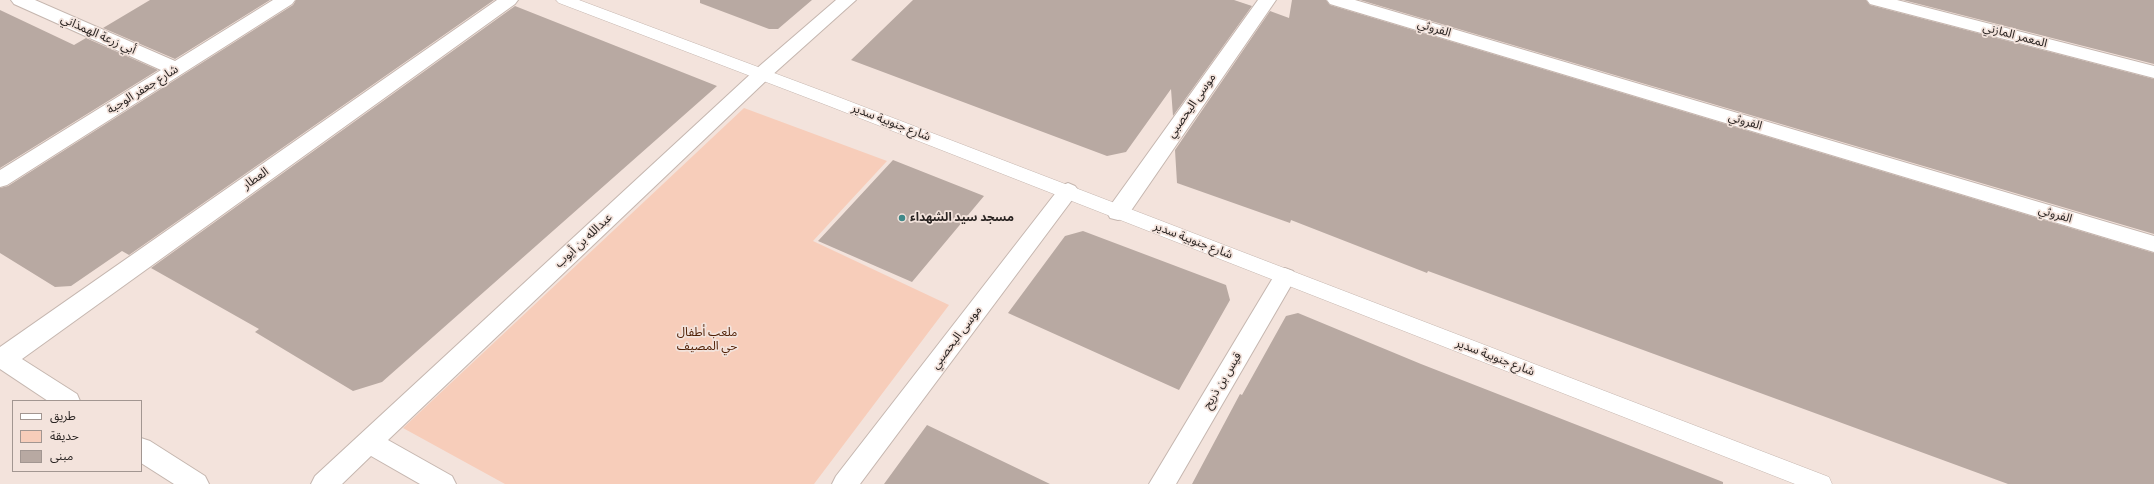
<!DOCTYPE html>
<meta charset="utf-8">
<style>
body{margin:0}
#map{position:relative;width:2154px;height:484px;overflow:hidden;background:#f3e3dc;font-family:"Titillium Web","Noto Sans Arabic",sans-serif}
canvas{display:block}
.legend{position:absolute;left:12px;top:400px;width:130px;height:72px;box-sizing:border-box;background:#f3e3dc;border:1px solid #a29691;margin:0;padding:5px 7px;list-style:none;font-size:12px;color:#292321}
.legend li{display:flex;align-items:center;gap:8px;height:20px}
.legend b{width:20px;border:1px solid #a29691}
</style>
<div id="map">
<canvas width="2154" height="484"></canvas>
<ul class="legend">
<li><b style="height:5px;background:#fff"></b>طريق</li>
<li><b style="height:11px;background:#f7cdba"></b>حديقة</li>
<li><b style="height:11px;background:#b8a9a2"></b>مبنى</li>
</ul>
</div>
<script>
const context = document.querySelector('canvas').getContext('2d');
context.lineJoin = 'round';
function fill(path, color) { context.fillStyle = color; context.fill(path, 'evenodd'); }
function strokePath(path, color, width, dash) { context.strokeStyle = color; context.lineWidth = width; context.lineCap = dash ? 'butt' : 'round'; context.setLineDash(dash || []); context.stroke(path); }
function write(font, color, halo, rows, align = 'center') {
  context.font = font + ' "Titillium Web","Noto Sans Arabic",sans-serif'; context.lineWidth = 3.5; context.setLineDash([]); context.textBaseline = 'middle'; context.strokeStyle = halo; context.fillStyle = color; for (const [text, x, y, turn = 0] of rows) {
    context.save(); context.translate(x, y); context.rotate((+turn || 0) * Math.PI / 180); context.textAlign = isNaN(turn) ? turn : align; if (halo) context.strokeText(text, 0, 0); context.fillText(text, 0, 0); context.restore();
  }
}
const green = new Path2D(`
 M744 108 887 161 813 241 949 305 814 484H505L403 428Z`);
const building = new Path2D(`
 M150 0H270L175 59 103 28Z
 M296 0H494L129 255 122 251 71 286 55 287 0 253V188L8 186 293 5Z
 M700 0H812L778 29H769L700 3Z
 M913 0H1234L1252 6 1173 116 1171 89 1126 152 1107 156 851 60Z
 M1292 0H1326L1330 5 2154 253V484H2008L1428 271 1427 273 1291 220 1290 223 1177 183 1175 150 1270 11 1289 18Z
 M1360 0H1866L1870 5 2154 79V234Z
 M1903 0H2154V64Z
 M515 6 717 86 382 382 353 391 255 332 259 329 151 268Z
 M0 10 74 45 86 38 158 70 0 168Z
 M893 160 984 196 912 282 818 241Z
 M1083 231 1226 285 1230 300 1179 390 1008 313 1065 236Z
 M1298 313 1421 364 1723 482V484H1192L1240 394 1242 395 1286 316Z
 M927 425 1050 484H884Z`);
const service = new Path2D(`
 M556 0H579L841 98 1829 477 1832 484H1795L829 106 559 3Z`);
const minor = new Path2D(`
 M11 0H35L175 61 273 0H295L292 4 7 185 0 187V170L161 70 14 4Z
 M497 0H518L515 4 22 359 77 394 80 401H48L0 369V347Z
 M836 0H856L770 77 388 440 452 476 456 484H420L371 456 342 484H311L315 476 756 69Z
 M1258 0H1276L1126 218 1118 220 1110 218 1107 212 1110 206Z
 M1327 0H1355L2154 236V252L1330 4Z
 M1867 0H1897L2154 66V78L1870 4Z
 M1068 183 1075 186 1079 191 1075 196 860 484H832L836 476 1061 186Z
 M1285 268 1293 271 1296 277 1176 484H1149L1277 271Z
 M141 438 150 441 205 476 209 484H174L141 463Z`);
const markers = [
 [902,218,4,"#418989"]
];
const streetNames = [
 ["الفروثي",1434,29,17],
 ["أبي زرعة الهمذاني",98,35,24],
 ["المعمر المازني",2015,36,15],
 ["شارع جعفر الوجبة",143,90,-32],
 ["موسى اليحصبي",1192,106,-55],
 ["الفروثي",1745,122,17],
 ["شارع جنوبية سدير",891,123,21],
 ["العطار",256,179,-35],
 ["الفروثي",2055,215,17],
 ["عبدالله بن أيوب",584,241,-43],
 ["شارع جنوبية سدير",1193,241,21],
 ["موسى اليحصبي",957,338,-53],
 ["شارع جنوبية سدير",1495,358,21],
 ["قيس بن ذريح",1223,381,-59]
];
const poiNames = [
 ["مسجد سيد الشهداء",910,218]
];
const parkNames = [
 ["ملعب أطفال",707,333],
 ["حي المصيف",707,347]
];
fill(green, '#f7cdba');
fill(building, '#b8a9a2');
strokePath(service, '#c5b6af', 1);
strokePath(minor, '#c5b6af', 2);
fill(service, '#fff');
fill(minor, '#fff');
for (const [x, y, r, color] of markers) { const dot = new Path2D(); dot.arc(x, y, r, 0, 2 * Math.PI); context.fillStyle = color; context.fill(dot); strokePath(dot, '#f3e3dc', 1.5); }
write('12px', '#292321', '#f3e3dc', streetNames);
write('bold 12px', '#292321', '#f3e3dc', poiNames, 'left');
write('12px', '#4f1f05', '#f3e3dc', parkNames);
</script>
